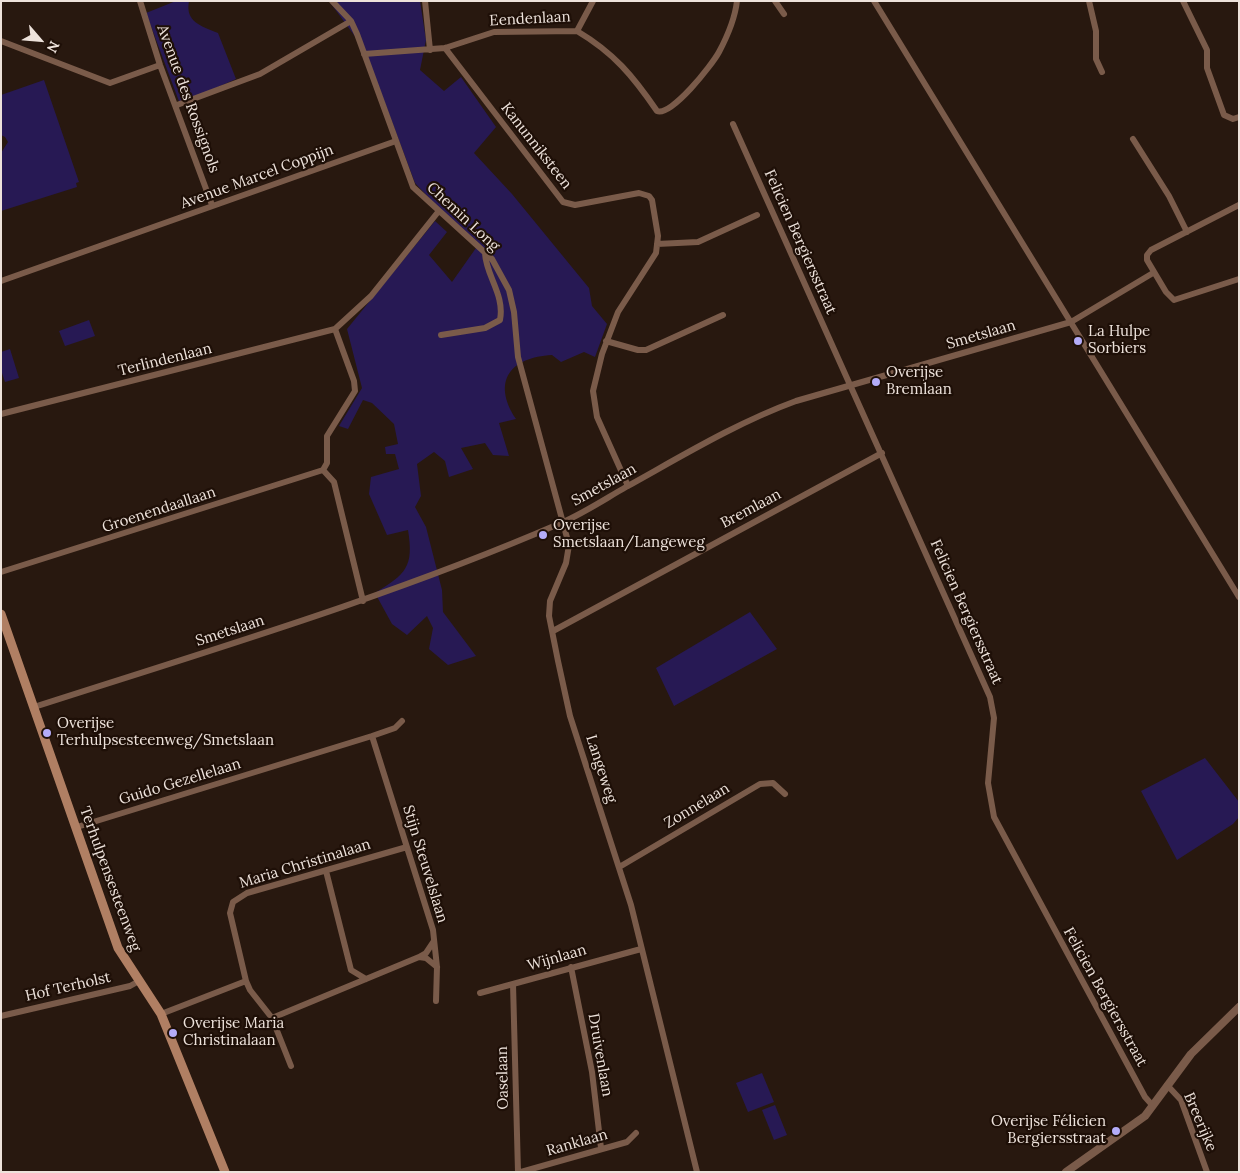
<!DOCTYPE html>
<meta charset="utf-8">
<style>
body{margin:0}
#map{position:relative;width:1240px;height:1173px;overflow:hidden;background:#28180f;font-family:Lora,serif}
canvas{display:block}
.frame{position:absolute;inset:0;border:2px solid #ede2db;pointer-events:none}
.north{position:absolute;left:15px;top:15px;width:50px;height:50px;-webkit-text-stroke:4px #1e0f07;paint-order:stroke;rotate:117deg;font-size:14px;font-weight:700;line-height:20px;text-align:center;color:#ede2db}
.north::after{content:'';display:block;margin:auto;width:18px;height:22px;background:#ede2db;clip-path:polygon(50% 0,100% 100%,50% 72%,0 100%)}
</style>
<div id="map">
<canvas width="1240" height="1173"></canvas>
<div class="frame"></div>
<div class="north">N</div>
</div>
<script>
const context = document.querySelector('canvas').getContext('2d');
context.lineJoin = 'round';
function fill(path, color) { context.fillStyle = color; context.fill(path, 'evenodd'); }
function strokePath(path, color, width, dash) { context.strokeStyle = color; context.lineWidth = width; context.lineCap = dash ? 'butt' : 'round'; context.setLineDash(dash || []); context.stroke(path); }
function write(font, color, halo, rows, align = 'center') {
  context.font = font + ' Lora,serif'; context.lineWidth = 4.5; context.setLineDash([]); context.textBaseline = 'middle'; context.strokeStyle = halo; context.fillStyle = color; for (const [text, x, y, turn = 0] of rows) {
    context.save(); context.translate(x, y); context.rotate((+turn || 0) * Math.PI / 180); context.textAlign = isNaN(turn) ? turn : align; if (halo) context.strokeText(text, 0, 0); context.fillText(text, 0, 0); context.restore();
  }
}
const green = new Path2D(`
 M176 1H189C185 22 201 26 218 33L236 79 180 104 146 13Z
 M329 1H420L426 40 420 70 444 91 461 77 496 127 474 153 512 194 589 288 592 306 607 324 595 357 584 352 561 362 552 355C511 357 491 381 516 419L499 423 509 456 493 455 485 443 461 448 473 469 449 477 445 461 434 452 417 464 421 496 415 507 426 527 442 590 443 612 476 656 448 665 429 649 433 628 427 616 407 635 392 624 375 593C406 574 414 567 408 530L387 535 369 494 371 477 399 469 395 454H386L385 447 398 444 394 424 372 403 363 400 348 429 339 426 362 388 347 329 435 221 447 232 429 255 452 282 476 248 415 183 365 50Z
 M44 80 79 182 76 183 77 187 1 211V153L8 142 5 137 1 135V95Z
 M89 320 95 336 65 346 59 331Z
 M10 349 19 378 5 382 1 370V352Z
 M750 612 777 649 674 706 656 668Z
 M1205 758 1239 802V817L1233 824 1177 860 1141 791Z
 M762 1073 774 1102 748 1112 736 1083Z
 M775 1105 787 1135 774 1140 762 1110Z`);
const minor = new Path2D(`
 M140 1 160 65 212 205
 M332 1 351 21 357 34 413 187 492 259 509 290 514 312 518 357 569 545 566 563 550 601 549 616 558 661 570 716 631 905 697 1172
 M425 1 430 50
 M775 1 784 14
 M874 1 1239 597
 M1089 1 1096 31V59L1102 72
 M1183 1 1207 50V68L1224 115 1233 119 1239 117
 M577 31C614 53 633 76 657 111 671 117 712 65 719 52 727 37 735 18 737 1
 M1 41 110 83 160 65
 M445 48 563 202 575 205 639 193 649 196 652 200 658 236 656 253 618 312 602 354 593 391 597 417 628 486
 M364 54 445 48 494 32 577 31 593 1
 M177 105 260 74 351 21
 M733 124 990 697 994 718 988 783 994 817 1145 1097 1153 1106
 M1133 139 1169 196 1187 232
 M1239 205 1151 250 1147 255V260L1166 292 1174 300 1239 279
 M657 244 698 242 757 215
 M1 281 396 141
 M335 329 354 381 355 391 327 436V463L323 470 334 482 363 601
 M441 335 485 328 500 320C505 295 486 276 485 253
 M606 341 638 350H646L723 315
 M1 414 335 329 371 296 438 212
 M1 572 323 470
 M553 631 882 453
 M34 707C211 650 390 597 561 523 584 513 605 499 626 487 682 456 736 423 796 401L1071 322 1153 273
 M372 736 433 930 437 967 436 1001
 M77 827 372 736 395 728 402 721
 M621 866 760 784 773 783 785 794
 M326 871 351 970 366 979
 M419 957 426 953 434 941
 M571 967 592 1072 601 1148
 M513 984 518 1172
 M480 993 641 949
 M161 1014 246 981
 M1 1016 130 986 139 981
 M272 1018 419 957 426 958 437 967
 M291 1066 272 1018 250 990 246 981 230 913 233 902 247 893 407 847
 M1167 1085 1181 1100 1207 1172
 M521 1172 627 1142 636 1133`);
const tertiary = new Path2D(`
 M1066 1172 1145 1116 1191 1054 1239 1007`);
const secondary = new Path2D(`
 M1 614 118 948 161 1014 225 1172`);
const markers = [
 [1078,341,5,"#b4acf9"],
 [876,382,5,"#b4acf9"],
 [543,535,5,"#b4acf9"],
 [47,733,5,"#b4acf9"],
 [173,1033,5,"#b4acf9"],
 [1116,1131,5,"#b4acf9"]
];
const streetNames = [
 ["Eendenlaan",530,19,-3],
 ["Avenue des Rossignols",188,99,70],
 ["Kanunniksteen",536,146,52],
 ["Avenue Marcel Coppijn",257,177,-20],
 ["Chemin Long",463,217,43],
 ["Felicien Bergiersstraat",800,242,66],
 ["Smetslaan",981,335,-16],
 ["Terlindenlaan",165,360,-14],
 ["Smetslaan",604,485,-29],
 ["Bremlaan",751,509,-28],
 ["Groenendaallaan",159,510,-18],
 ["Felicien Bergiersstraat",966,612,66],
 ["Smetslaan",230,631,-18],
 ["Langeweg",601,769,72],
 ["Guido Gezellelaan",180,782,-17],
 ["Zonnelaan",697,806,-31],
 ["Maria Christinalaan",305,864,-17],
 ["Stijn Steuvelslaan",425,864,73],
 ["Terhulpensesteenweg",110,879,70],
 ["Wijnlaan",557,958,-16],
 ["Hof Terholst",68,987,-13],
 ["Felicien Bergiersstraat",1105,997,61],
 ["Druivenlaan",600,1055,80],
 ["Oaselaan",503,1078,-91],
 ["Breerijke",1200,1122,67],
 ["Ranklaan",577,1143,-16]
];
const poiNames = [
 ["La Hulpe",1088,332],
 ["Sorbiers",1088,349],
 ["Overijse",886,373],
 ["Bremlaan",886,390],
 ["Overijse",553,526],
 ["Smetslaan/Langeweg",553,543],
 ["Overijse",57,724],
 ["Terhulpsesteenweg/Smetslaan",57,741],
 ["Overijse Maria",183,1024],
 ["Christinalaan",183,1041],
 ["Overijse Félicien",1106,1122,"right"],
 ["Bergiersstraat",1106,1139,"right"]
];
fill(green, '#271954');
strokePath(minor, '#7a5b4a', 6);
strokePath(tertiary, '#7a5b4a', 8);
strokePath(secondary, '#b07f63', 9);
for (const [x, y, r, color] of markers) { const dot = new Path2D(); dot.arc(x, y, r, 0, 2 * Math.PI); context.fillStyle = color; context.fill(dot); strokePath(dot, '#1e0f07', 2); }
write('15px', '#ede2db', '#1e0f07', streetNames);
write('15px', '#ede2db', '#1e0f07', poiNames, 'left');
</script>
